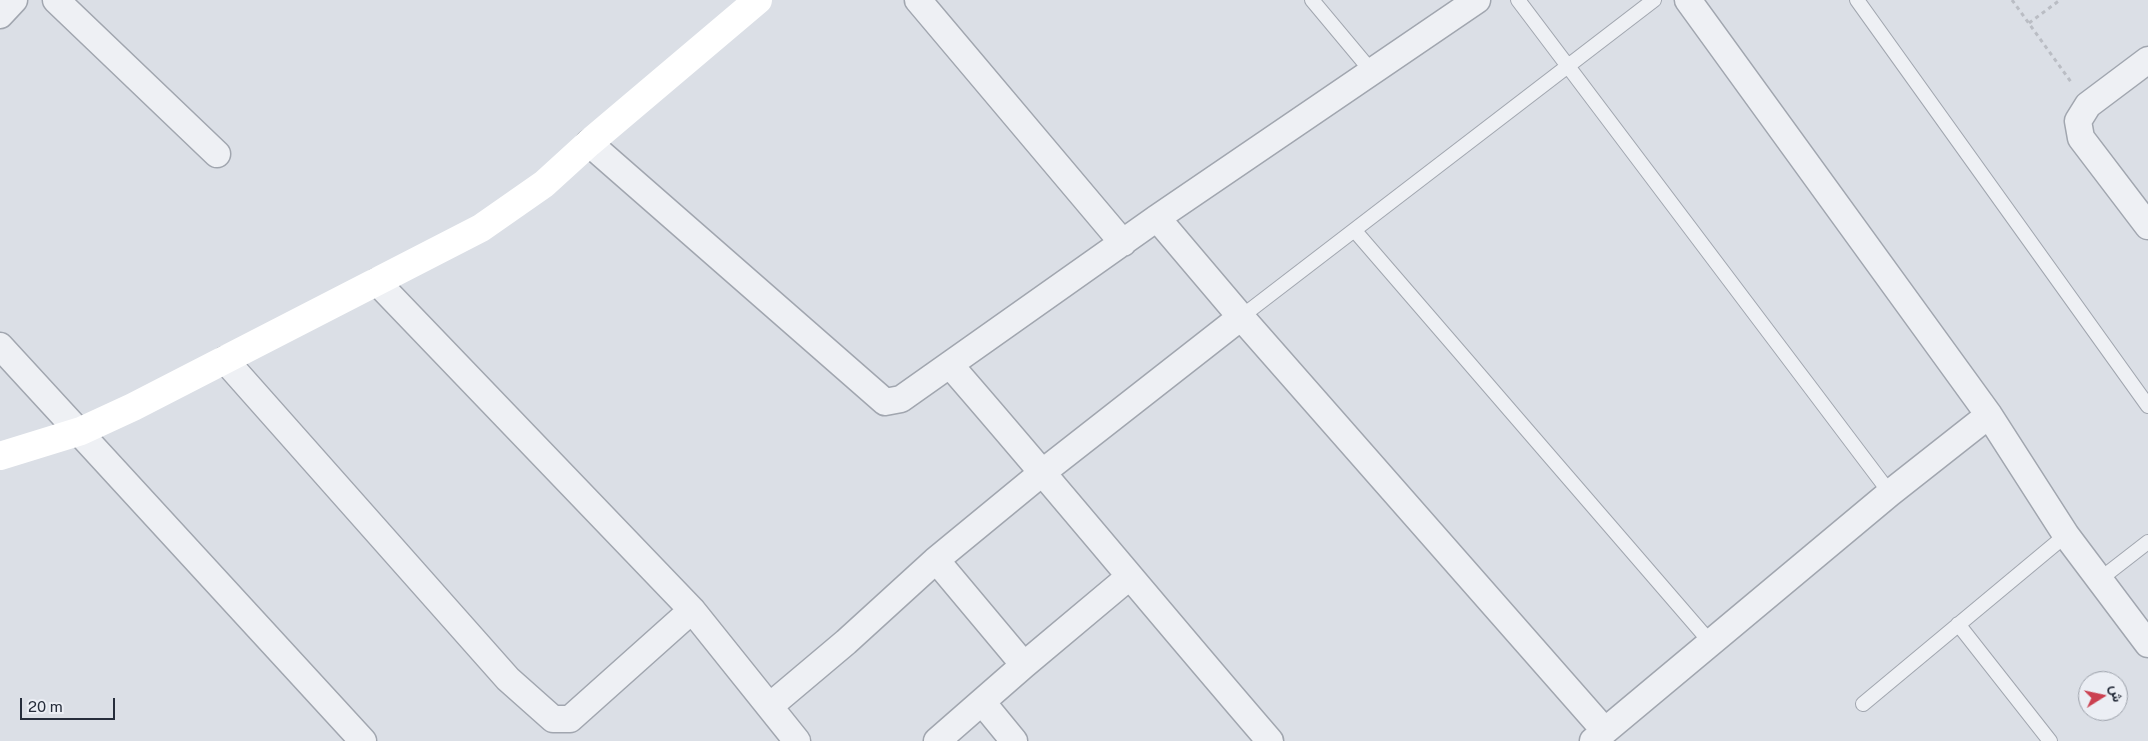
<!DOCTYPE html>
<meta charset="utf-8">
<style>
body{margin:0}
#map{position:relative;width:2148px;height:741px;overflow:hidden;background:#dbdfe6;font-family:"Public Sans",Vazirmatn,sans-serif}
canvas{display:block}
.north{position:absolute;left:2078px;top:671px;width:50px;height:50px;box-sizing:border-box;background:#ebeef4;border:1px solid #9ca1aa;border-radius:50%;rotate:80deg;font-size:14px;font-weight:700;line-height:20px;text-align:center;color:#262d3b}
.north::after{content:'';display:block;margin:auto;width:18px;height:22px;background:#cb4050;clip-path:polygon(50% 0,100% 100%,50% 72%,0 100%)}
.scale{position:absolute;left:20px;top:698px;width:95px;height:22px;box-sizing:border-box;border:2px solid #262d3b;border-top:0;padding-left:6px;font-size:15px;line-height:18px;white-space:nowrap;color:#262d3b;-webkit-text-stroke:4px #ebeef4;paint-order:stroke}
</style>
<div id="map">
<canvas width="2148" height="741"></canvas>
<div class="north">ش</div>
<div class="scale">20 m</div>
</div>
<script>
const context = document.querySelector('canvas').getContext('2d');
context.lineJoin = 'round';
function strokePath(path, color, width, dash) { context.strokeStyle = color; context.lineWidth = width; context.lineCap = dash ? 'butt' : 'round'; context.setLineDash(dash || []); context.stroke(path); }
const path = new Path2D(`
 M2012 0 2071 82
 M2029 23 2060 0`);
const lane = new Path2D(`
 M1312 0 1373 73
 M1518 0 1890 493
 M1857 0 2148 406
 M1355 231 1711 643
 M1241 317 1654 0
 M2099 580 2148 542
 M1958 624 2050 741
 M1863 704 2066 535`);
const street = new Path2D(`
 M56 0 217 154
 M918 0 1123 243
 M1688 0 1989 415 2066 535 2148 644
 M0 15 14 0
 M2148 60 2088 105 2078 121 2081 138 2148 226
 M589 143 885 402 901 399 1157 218 1477 0
 M1157 218 1241 317 1605 731
 M377 282 692 610 797 741
 M0 346 363 741
 M225 360 508 679 553 719H570L692 610
 M950 365C1058 489 1162 616 1270 741
 M936 560 1024 665
 M982 702 1014 741
 M770 706 846 642 936 560 1043 472 1241 317
 M937 741 1024 665 1129 577
 M1593 741 1890 493 1989 415`);
const secondary = new Path2D(`
 M0 456 81 431 133 407 481 228 544 184 589 143 758 0`);
strokePath(lane, '#a1a6af', 16);
strokePath(street, '#a1a6af', 29);
strokePath(path, '#babdc4', 3, [4, 4]);
strokePath(lane, '#eef0f4', 14);
strokePath(street, '#eef0f4', 26);
strokePath(secondary, '#fff', 28);
</script>
